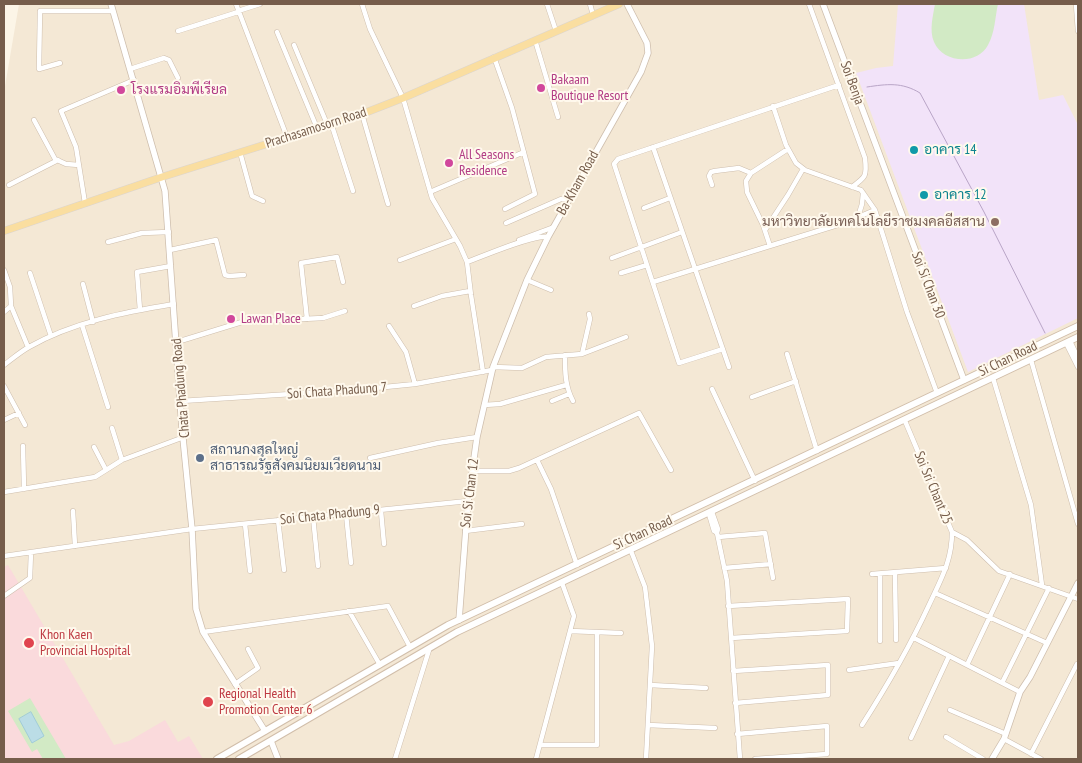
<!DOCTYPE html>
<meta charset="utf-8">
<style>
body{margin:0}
#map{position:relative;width:1082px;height:763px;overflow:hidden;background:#fcf5e7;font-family:"PT Sans Narrow",sans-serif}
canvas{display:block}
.frame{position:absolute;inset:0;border:5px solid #765d4b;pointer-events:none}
</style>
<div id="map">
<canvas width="1082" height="763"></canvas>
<div class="frame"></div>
</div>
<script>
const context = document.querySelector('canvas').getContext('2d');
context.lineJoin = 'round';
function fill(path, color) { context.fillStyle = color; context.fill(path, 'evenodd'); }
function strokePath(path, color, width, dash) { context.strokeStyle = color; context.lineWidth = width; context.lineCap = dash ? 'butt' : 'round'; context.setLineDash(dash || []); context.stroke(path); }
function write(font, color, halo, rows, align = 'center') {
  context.font = font + ' "PT Sans Narrow",Sarabun,sans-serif'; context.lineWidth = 4; context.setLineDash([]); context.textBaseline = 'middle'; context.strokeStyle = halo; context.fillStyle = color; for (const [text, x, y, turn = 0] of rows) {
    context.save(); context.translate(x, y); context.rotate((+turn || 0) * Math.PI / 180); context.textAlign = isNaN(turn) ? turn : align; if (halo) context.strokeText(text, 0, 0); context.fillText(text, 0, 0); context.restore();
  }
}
const residential = new Path2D(`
 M19 4H1078V759H4V92Z`);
const education = new Path2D(`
 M898 4H1024L1039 100 1063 95 1078 125V318L968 372 856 73 876 68 893 66Z`);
const medical = new Path2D(`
 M8 565 114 745 129 741 165 720 178 742 189 736 203 759H4V567Z`);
const green = new Path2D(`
 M935 4H998C995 17 995 33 988 45 977 66 943 63 934 42 929 30 933 16 935 4Z
 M30 698 66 759H43L37 749 32 752 8 711Z`);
const water = new Path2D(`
 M31 712 44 736 32 743 19 719Z`);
const minor = new Path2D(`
 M236 4 287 137
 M362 4 370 29 403 98 432 198 460 246 467 262 471 295 483 372
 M547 4 556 31
 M590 4 593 15
 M809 4 865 158C867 176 866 177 852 187
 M1076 4 1078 31
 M238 11 260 4
 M178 31 238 12
 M277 32 317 128
 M535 40 558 117
 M294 45 327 124
 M494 57 512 108 535 194 505 209
 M60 63 39 69 40 11H113
 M130 69 164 58 169 60 178 78
 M773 106 786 145 796 163 805 170 861 190 875 210 907 312 937 393
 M362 114 388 204
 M34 120 55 159 66 164 79 165
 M331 123 353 191
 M653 147 729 367
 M240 152 252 196 263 201
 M9 185 58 160
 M712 185 709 176 711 172 715 171 739 168 751 173
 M430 192 524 152
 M85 203 76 147 61 111 134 80
 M644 208 670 198
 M858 217 862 204 863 193
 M506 223 561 199H569
 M765 230 788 195 803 169
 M519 240 554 227
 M108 242 142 233 169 232
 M770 246 763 225 747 192 746 181 751 173 788 149
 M170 250 216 240 225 275 229 276 244 275
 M612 258 682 232
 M400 260 456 239
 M467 262C484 256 534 234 548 237
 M4 270 10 287 11 306 28 347
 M30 273 51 336
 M621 273 647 265
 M527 280 551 290
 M653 282 844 223 875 210
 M83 284 93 322
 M414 306 442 296 470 291
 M140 310 137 272 171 266
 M4 312 11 306
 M307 319 301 263 337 257 343 282
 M82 325 108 407
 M389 326 406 352 415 384
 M1070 341 1078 358
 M177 342 242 322 323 318 345 311
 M1066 343 1078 367
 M723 349 679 363 614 164 618 159 839 85
 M582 354 590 319 589 314
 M787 354 817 451
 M565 355C565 372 565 386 573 401
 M1031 360 1078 524
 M4 365C12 359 20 352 29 347 73 322 125 312 174 304
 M493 367 522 368 546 357 582 354 626 337
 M993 378 1031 505 1042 585
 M4 386 25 425
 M712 389 755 481
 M752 397 796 381
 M181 401 355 390 415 384 492 370
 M552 401 569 394
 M484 405 500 404 566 385
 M4 420 19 413
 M905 421 952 532 967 540 999 571 1078 599
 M112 428 122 460
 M23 446 24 489
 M94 447 106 470
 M370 458 438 443 477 437
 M537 460 551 489 577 565
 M473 471H509L519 468 639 413 671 470
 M4 492 95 477 122 460 184 437
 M73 511 75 546
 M381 511 384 544
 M712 512 718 529 717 533 727 581 740 759
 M346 514 351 563
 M709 514 714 531 717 533
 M313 517 318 566
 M278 520 284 570
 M245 524 250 571
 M465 531 522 524
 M718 537 765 533 773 578
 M631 551 645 587 652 646 646 759
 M4 556 192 529 468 501
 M724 568 771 564
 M895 573 896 640
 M872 574 946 568
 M880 574V641
 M935 593 1047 643
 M4 596 30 578 31 552
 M728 606 848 599 847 631 731 638
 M349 611 380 665
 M570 631 621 633
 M203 632 388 606 410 647
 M914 638 1020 692
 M967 665 1010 574
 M849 670 899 663
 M733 671 828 665V695L735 703
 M1002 683 1049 588
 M235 684 258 668 248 649
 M650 685 706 688
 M950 710 1006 734
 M648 725 715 728
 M862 725C887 686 910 646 929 605 941 579 952 561 952 532
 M737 734 827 726V754L755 759
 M946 737 983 759
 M911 738 949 656
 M1004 739 1041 759
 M540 745H597V632
 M1031 754 1077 664
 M395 759 429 650
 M536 759 574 616 562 583`);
const tertiary = new Path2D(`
 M111 4 165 191 182 428 192 529 196 609 203 632 265 731
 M823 4 964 380
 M459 620 468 501 477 437 493 367 527 280 548 237 641 72 648 53 647 43 627 4
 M271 741 278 759
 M992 759 1004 739 1020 692 1030 677 1078 583`);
const secondary = new Path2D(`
 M217 759 448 625 1078 326
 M239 759 457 632 1078 337`);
const primary = new Path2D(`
 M4 231 162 177 362 114 403 98 619 4`);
const tram = new Path2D(`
 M867 87C887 84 902 82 920 93L984 212 1045 333`);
const markers = [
 [541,88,5,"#d1479c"],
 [121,90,5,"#d1479c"],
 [914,150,5,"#0f9aa8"],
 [449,163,5,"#d1479c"],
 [924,195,5,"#0f9aa8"],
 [995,222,5,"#8d6e63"],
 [231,319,5,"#d1479c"],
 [200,458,5,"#5c6f8a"],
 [29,643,6,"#e0444e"],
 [208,702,6,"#e0444e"]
];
const hotelNames = [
 ["Bakaam",551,80],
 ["Boutique Resort",551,96],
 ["โรงแรมอิมพีเรียล",131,90],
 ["All Seasons",459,155],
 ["Residence",459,171],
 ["Lawan Place",241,319]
];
const streetNames = [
 ["Soi Benja",852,83,70],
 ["Prachasamosorn Road",316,128,-18],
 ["Ba-Kham Road",578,183,-61],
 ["Soi Si Chan 30",928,285,69],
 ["Si Chan Road",1008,359,-26],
 ["Chata Phadung Road",181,388,-95],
 ["Soi Chata Phadung 7",337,391,-4],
 ["Soi Sri Chant 25",933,488,67],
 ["Soi Si Chan 12",470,493,-83],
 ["Soi Chata Phadung 9",330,515,-6],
 ["Si Chan Road",643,533,-25]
];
const cultureNames = [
 ["อาคาร 14",924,150],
 ["อาคาร 12",934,195]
];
const educationNames = [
 ["มหาวิทยาลัยเทคโนโลยีราชมงคลอีสสาน",985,222]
];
const serviceNames = [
 ["สถานกงสุลใหญ่",210,450],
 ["สาธารณรัฐสังคมนิยมเวียดนาม",210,466]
];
const healthNames = [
 ["Khon Kaen",40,635],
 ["Provincial Hospital",40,651],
 ["Regional Health",219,694],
 ["Promotion Center 6",219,710]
];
fill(residential, '#f4e8d5');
fill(education, '#f2e3f9');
fill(medical, '#fadadc');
fill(green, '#d2eac5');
fill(water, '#bbdde6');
strokePath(water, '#a1ccd8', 1);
strokePath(minor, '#cebead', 5.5);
strokePath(tertiary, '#cebead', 7);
strokePath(secondary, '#d1beaa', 8);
strokePath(primary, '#dbd5d0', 8);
strokePath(minor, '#fff', 4.5);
strokePath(tertiary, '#fff', 5.5);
strokePath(secondary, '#fff', 6);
strokePath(primary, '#fadea0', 7);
strokePath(tram, '#b9a5c7', 1);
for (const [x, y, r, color] of markers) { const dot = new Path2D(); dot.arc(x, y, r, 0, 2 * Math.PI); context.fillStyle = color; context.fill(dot); strokePath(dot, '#fff9ed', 2); }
write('14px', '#b23c85', '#fff9ed', hotelNames, 'left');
write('14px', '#765d4b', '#fff9ed', streetNames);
write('14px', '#0d838f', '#fff9ed', cultureNames, 'left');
write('14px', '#785e54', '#fff9ed', educationNames, 'right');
write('14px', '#4e5e75', '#fff9ed', serviceNames, 'left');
write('14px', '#be3a42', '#fff9ed', healthNames, 'left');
</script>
